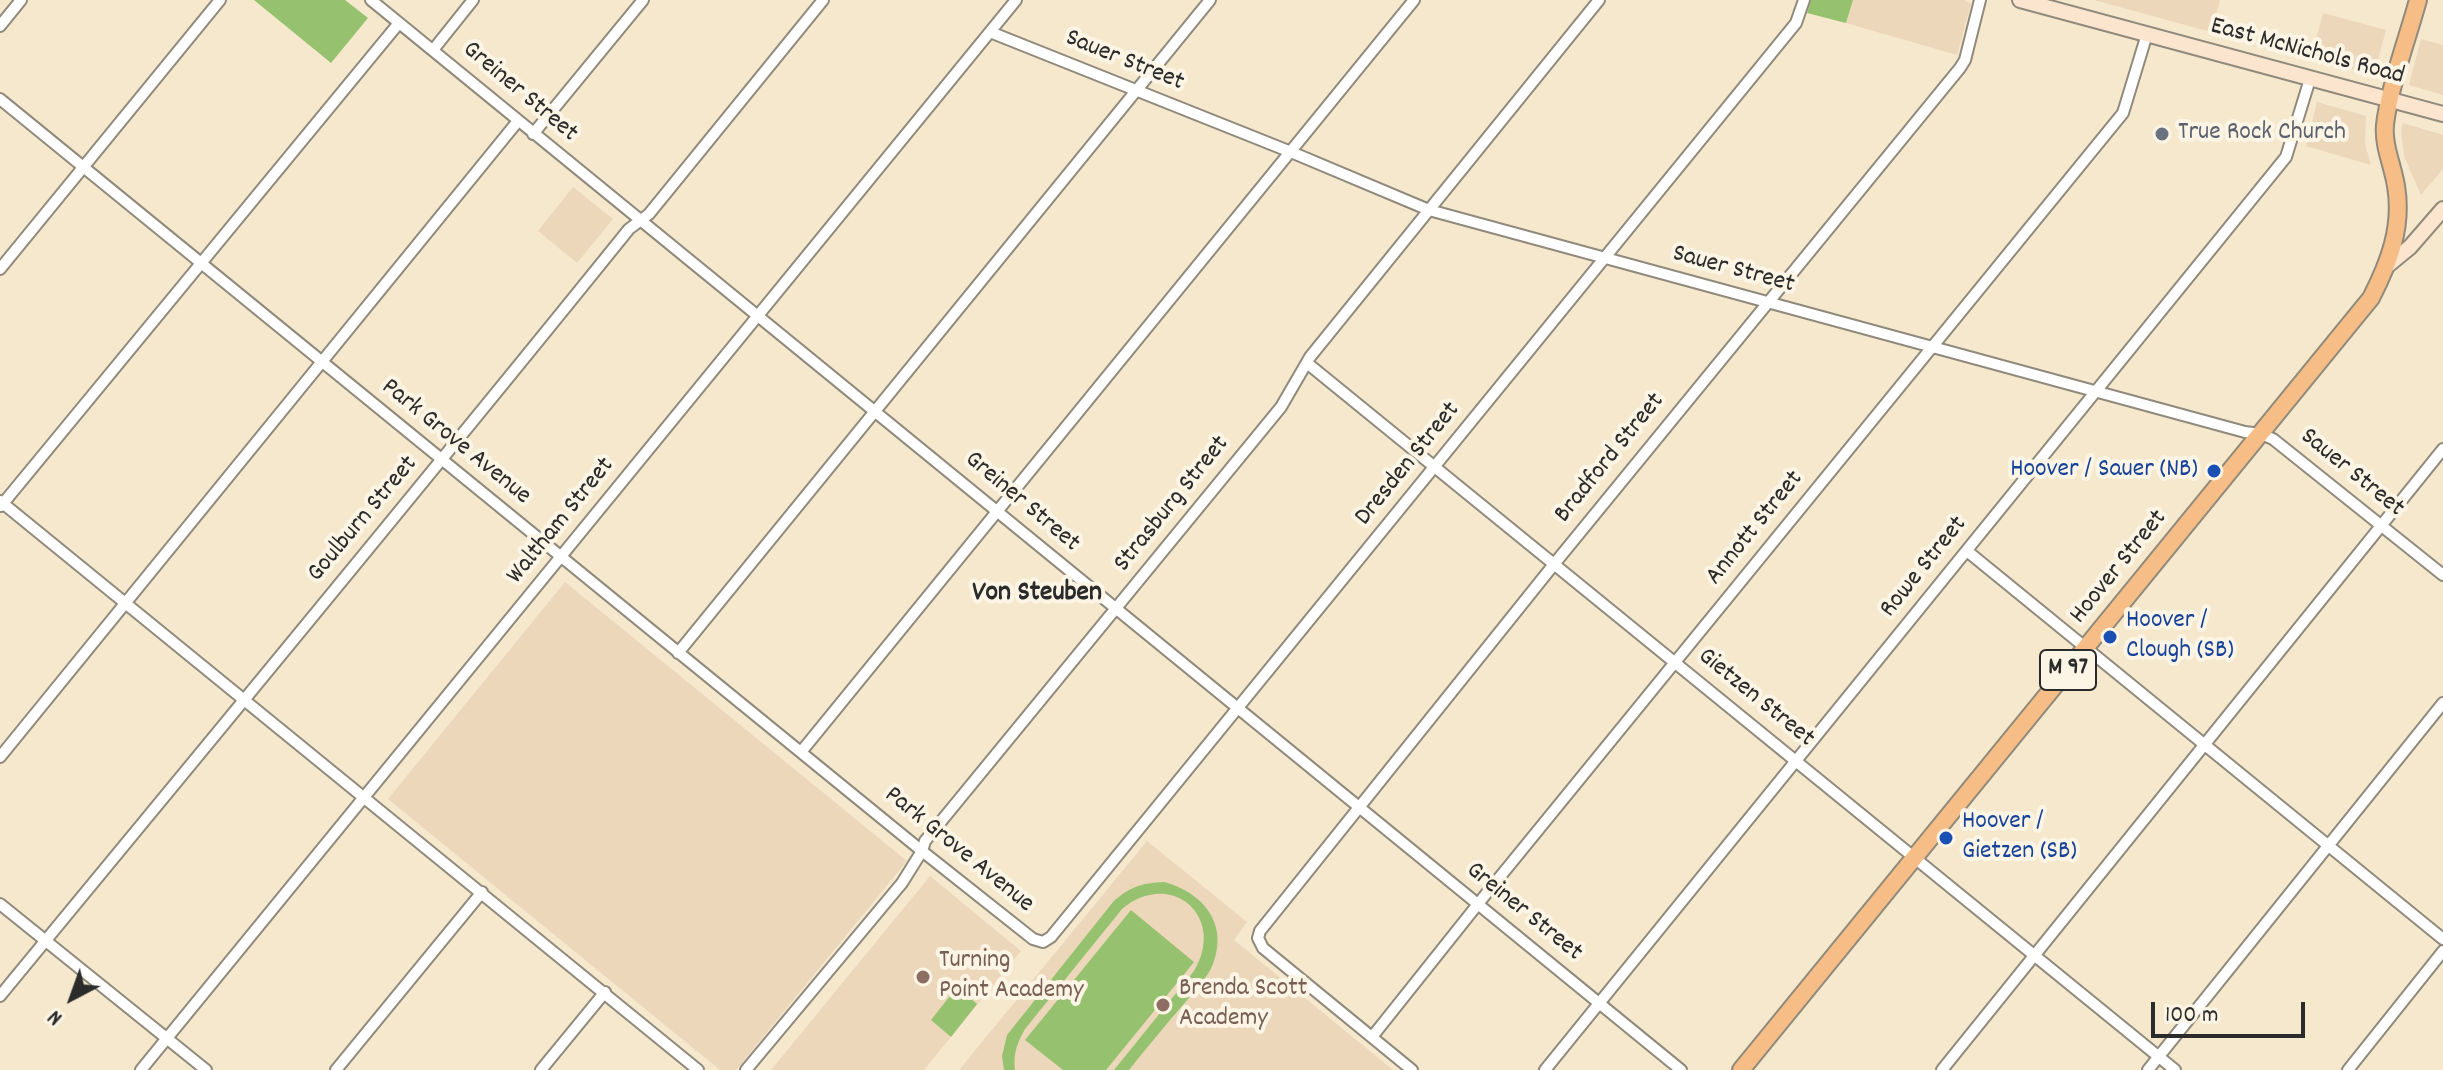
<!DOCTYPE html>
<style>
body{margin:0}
#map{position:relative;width:2443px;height:1070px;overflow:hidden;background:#f5e8cd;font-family:Dekko,sans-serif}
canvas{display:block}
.north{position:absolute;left:32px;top:958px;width:80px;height:80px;-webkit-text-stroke:6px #fcf5e5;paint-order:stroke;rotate:221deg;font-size:22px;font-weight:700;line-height:32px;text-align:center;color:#2b2b2b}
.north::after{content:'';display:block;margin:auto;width:28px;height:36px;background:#2b2b2b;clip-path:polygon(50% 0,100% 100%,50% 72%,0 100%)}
.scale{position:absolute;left:2151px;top:1002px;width:154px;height:36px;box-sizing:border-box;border:4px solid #2b2b2b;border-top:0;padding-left:10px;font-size:24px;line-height:28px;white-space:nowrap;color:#2b2b2b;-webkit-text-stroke:6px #fcf5e5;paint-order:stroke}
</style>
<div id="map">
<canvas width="2443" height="1070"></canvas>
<div class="north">N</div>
<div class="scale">100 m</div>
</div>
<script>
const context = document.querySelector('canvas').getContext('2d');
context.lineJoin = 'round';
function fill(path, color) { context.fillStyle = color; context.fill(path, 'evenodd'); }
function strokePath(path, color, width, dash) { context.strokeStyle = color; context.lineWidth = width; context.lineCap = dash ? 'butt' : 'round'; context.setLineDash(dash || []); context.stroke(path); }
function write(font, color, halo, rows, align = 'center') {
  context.font = font + ' Dekko,sans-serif'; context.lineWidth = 8; context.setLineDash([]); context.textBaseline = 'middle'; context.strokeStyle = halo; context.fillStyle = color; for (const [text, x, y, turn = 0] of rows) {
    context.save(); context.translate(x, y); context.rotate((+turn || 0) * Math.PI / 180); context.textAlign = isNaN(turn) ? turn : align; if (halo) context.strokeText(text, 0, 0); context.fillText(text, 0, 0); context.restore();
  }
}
const built = new Path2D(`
 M1853 0H1965L1971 4 1957 55 1846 23Z
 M2094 0H2220L2211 32Z
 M2323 13 2386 30 2374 75 2311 58Z
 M2421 39 2443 45V95L2409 85Z
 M2317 102 2366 116 2365 144 2371 165 2306 146Z
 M2403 123 2443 135V169L2421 195 2404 156 2401 130Z
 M573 187 613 219 577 263 538 231Z
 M565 582 907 861 736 1070H720L388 799Z
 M1147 841 1247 922 1234 940 1393 1070H959Z
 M930 876 1021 951 924 1070H771Z`);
const green = new Path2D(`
 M254 0H345L368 18 331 63Z
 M1811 0H1853L1846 23 1807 13Z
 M1164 882C1202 892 1229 923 1213 964 1208 977 1196 988 1188 999 1168 1022 1148 1046 1129 1070H1114L1194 971C1227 917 1171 868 1122 909L1025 1029C1017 1043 1013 1054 1015 1070H1004L1002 1056 1007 1035 1113 902C1129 887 1142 883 1164 882Z
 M1131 910 1194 962 1106 1070H1063L1025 1040Z
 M957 987 977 1004 951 1037 931 1020Z`);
const street = new Path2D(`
 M371 0 1681 1070
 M0 26 21 0
 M990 32 1291 152 1429 210 2245 432 2261 434 2273 439 2443 575
 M433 50 473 0
 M0 99 922 851 1033 939 1043 942 1051 937 1796 23 1804 0
 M533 134 643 0
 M0 269 220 0
 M1307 363 2175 1070
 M0 501 698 1070
 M1 506 399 23
 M1967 551 2443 939
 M678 653 1210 0
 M801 752 1414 0
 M0 757 518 121
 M0 904 206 1070
 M0 996C210 741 421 487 629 229L649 214 823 0
 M1372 1037 1486 894 2123 113 2147 34
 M141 1070 1016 0
 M336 1070 482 892
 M541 1070 605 992
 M746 1070 902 883 922 851 925 841 1281 407 1310 357 1599 0
 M1412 1070 1263 948 1258 938 1260 931 1555 563 1960 68 1965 60 1980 0
 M1545 1070 2286 157 2310 79
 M1942 1070 2443 449
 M2148 1070 2443 703
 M2348 1070 2443 951`);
const secondary = new Path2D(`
 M2020 0 2443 114
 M2388 265 2410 247 2443 209`);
const primary = new Path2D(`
 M1741 1070 2371 298C2389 263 2403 227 2396 186 2393 166 2383 146 2385 125 2389 88 2408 37 2418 0`);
const markers = [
 [2162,134,8,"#6b7280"],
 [2214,471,8,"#1a4fb4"],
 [2110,637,8,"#1a4fb4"],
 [1946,838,8,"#1a4fb4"],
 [923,977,8,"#8d6e63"],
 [1163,1005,8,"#8d6e63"]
];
const shields = [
 [2068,670,56]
];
const shieldNames = [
 ["M 97",2068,670]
];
const streetNames = [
 ["East McNichols Road",2307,53,15],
 ["Sauer Street",1124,62,22],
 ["Greiner Street",519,93,40],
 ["Sauer Street",1733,271,15],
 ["Park Grove Avenue",455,443,39],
 ["Bradford Street",1611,459,-51],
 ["Dresden Street",1409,465,-51],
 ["Sauer Street",2351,474,39],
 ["Greiner Street",1021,503,40],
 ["Strasburg Street",1173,505,-51],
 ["Goulburn Street",364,520,-50],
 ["Waltham Street",562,522,-51],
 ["Annott Street",1756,529,-51],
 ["Rowe Street",1925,568,-51],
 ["Hoover Street",2120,568,-51],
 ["Gietzen Street",1755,699,39],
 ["Park Grove Avenue",958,851,39],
 ["Greiner Street",1523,913,39]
];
const worshipNames = [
 ["True Rock Church",2178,134]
];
const transitNames = [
 ["Hoover / Sauer (NB)",2198,471,"right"],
 ["Hoover /",2126,622],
 ["Clough (SB)",2126,652],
 ["Hoover /",1962,823],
 ["Gietzen (SB)",1962,853]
];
const educationNames = [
 ["Turning",939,962],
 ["Point Academy",939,992],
 ["Brenda Scott",1179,990],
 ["Academy",1179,1020]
];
const neighbourhoodNames = [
 ["Von Steuben",1037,595]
];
fill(built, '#ecd7ba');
fill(green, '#96c26f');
strokePath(street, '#908a7c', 14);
strokePath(secondary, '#908a7c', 18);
strokePath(primary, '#908a7c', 20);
strokePath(street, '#fff', 10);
strokePath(secondary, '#fbe5cf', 14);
strokePath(primary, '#f6be86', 16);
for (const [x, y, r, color] of markers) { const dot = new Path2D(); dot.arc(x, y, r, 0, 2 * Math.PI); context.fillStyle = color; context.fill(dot); strokePath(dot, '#fcf5e5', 3); }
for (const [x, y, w] of shields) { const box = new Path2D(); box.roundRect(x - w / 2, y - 20, w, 40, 6); context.fillStyle = '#fcf5e5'; context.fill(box); strokePath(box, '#2b2b2b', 2); }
write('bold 24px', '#2b2b2b', null, shieldNames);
write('26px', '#2b2b2b', '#fcf5e5', streetNames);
write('26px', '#5b616d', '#fcf5e5', worshipNames, 'left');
write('26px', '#164399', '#fcf5e5', transitNames, 'left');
write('26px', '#785e54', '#fcf5e5', educationNames, 'left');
write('bold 28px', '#2b2b2b', '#fcf5e5', neighbourhoodNames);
</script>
